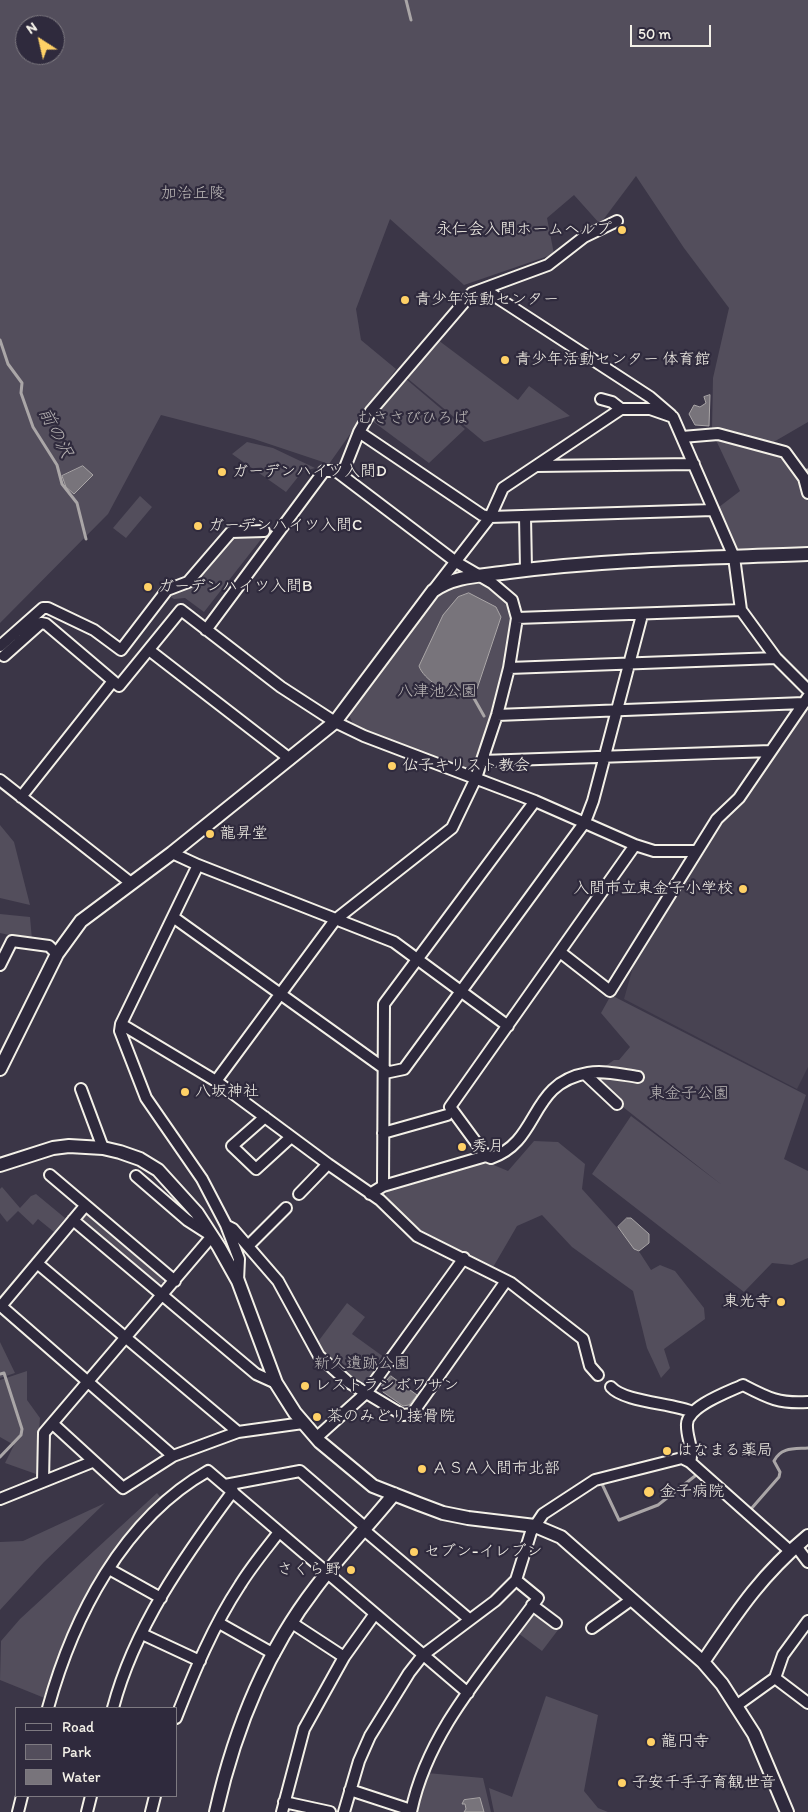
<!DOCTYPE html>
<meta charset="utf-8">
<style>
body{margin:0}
#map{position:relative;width:808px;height:1812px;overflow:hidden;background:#3b3647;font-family:Itim,sans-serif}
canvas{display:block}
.legend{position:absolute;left:15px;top:1707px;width:162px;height:90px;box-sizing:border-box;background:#2f2a3d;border:1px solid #7e7a81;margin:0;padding:6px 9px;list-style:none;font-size:15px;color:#f4f1e8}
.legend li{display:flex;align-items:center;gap:10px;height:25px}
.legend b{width:25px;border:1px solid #7e7a81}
.north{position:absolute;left:15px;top:15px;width:50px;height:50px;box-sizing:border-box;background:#2f2a3d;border:1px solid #7e7a81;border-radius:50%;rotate:325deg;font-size:14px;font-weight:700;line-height:20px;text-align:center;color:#f4f1e8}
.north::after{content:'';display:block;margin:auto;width:18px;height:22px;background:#ffd166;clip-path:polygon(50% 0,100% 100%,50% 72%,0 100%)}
.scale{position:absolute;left:630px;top:25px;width:81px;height:22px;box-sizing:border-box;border:2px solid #f4f1e8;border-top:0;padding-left:6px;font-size:15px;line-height:18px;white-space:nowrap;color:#f4f1e8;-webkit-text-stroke:4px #2f2a3d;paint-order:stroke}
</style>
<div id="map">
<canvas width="808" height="1812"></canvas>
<ul class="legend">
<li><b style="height:6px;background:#2f2a3d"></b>Road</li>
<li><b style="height:14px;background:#534e5c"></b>Park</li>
<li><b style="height:14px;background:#78747b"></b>Water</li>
</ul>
<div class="north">N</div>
<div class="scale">50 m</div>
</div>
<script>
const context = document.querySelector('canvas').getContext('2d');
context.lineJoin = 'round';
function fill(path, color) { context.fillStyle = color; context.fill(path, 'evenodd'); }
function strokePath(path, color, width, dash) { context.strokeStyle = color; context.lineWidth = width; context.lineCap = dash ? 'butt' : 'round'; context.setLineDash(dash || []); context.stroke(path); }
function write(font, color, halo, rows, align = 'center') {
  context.font = font + ' Itim,"Klee One",sans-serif'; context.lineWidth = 4.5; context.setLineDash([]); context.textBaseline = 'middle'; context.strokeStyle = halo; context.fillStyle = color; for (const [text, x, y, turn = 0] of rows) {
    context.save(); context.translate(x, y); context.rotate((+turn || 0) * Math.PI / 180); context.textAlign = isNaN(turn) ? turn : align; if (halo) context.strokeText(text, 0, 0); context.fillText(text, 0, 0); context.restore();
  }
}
const built = new Path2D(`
 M808 708V1067L797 1089 624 999 637 953 719 825 740 802Z`);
const green = new Path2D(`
 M0 0H808V422L765 447 712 429 713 378 729 308 684 248 636 176 600 224 574 195 547 218 554 254 464 285 390 219 356 309 361 340 396 369 329 464 254 439 161 415 108 514 0 623ZM25 25H55V55H25Z
 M438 340 518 400 529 386 570 416 484 442 407 378Z
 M406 379 465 429 429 463 371 420Z
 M715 438 784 455 802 479 808 501V547L738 552 719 507 740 491Z
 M247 442 273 448 315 468 302 472 286 492 232 454Z
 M140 496 152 507 126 538 113 528Z
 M231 532 266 533 204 612 185 598 174 599 169 596Z
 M481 583 510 606C519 653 490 723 474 767L470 770 354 726 348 713 436 596 448 588Z
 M0 825 14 842 30 905 0 898Z
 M0 914 30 917 32 940 0 933Z
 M611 995 806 1095 784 1159 808 1171V1258L792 1265 772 1263 744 1292 592 1174 631 1116 722 1185 609 1096 593 1075V1069L604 1067 614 1060H619L630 1047 601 1013Z
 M534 1141 558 1142 585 1164 582 1189 640 1253 651 1270 660 1265 675 1271 704 1308 705 1319 664 1349 670 1368 661 1378 647 1348 633 1291 572 1247 542 1215 517 1226 492 1269 418 1230 385 1198 387 1190 475 1164 489 1163 508 1171Z
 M2 1187 20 1208 31 1196 36 1194 65 1218 54 1232 38 1219 33 1225 18 1211 7 1222 0 1213V1189Z
 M86 1213 164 1277 163 1283 157 1284 81 1220Z
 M347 1303 365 1317 352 1334 388 1360 371 1383 361 1385C344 1376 326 1360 317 1343Z
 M0 1342 15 1373 0 1378Z
 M27 1371V1400L40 1418 36 1474 5 1463 14 1445 0 1437V1380Z
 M157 1493 163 1500C141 1523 114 1547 98 1575 75 1613 63 1658 47 1699L0 1680 1 1641 20 1619Z
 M105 1503 44 1562 0 1610V1542L23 1541Z
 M534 1612 558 1630 542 1651 518 1633Z
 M546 1696 598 1715 584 1791 598 1808 608 1812H494L489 1788 512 1797Z
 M427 1773 483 1778 491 1812H415Z`);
const water = new Path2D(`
 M710 395 709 426 695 425 689 414 694 405 700 407 706 403 704 397Z
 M83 466 93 475 74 494 66 487 62 476Z
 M469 593 496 607 501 617 477 689C472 692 468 695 462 695 448 695 423 679 419 666L443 615 458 597Z
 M627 1218H631L649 1234V1243L639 1251 634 1249 618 1227Z
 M391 1376 417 1395 409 1405 403 1406 383 1392 382 1386Z
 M480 1798 484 1812H464L466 1809 465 1804H462L464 1800Z`);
const stream = new Path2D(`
 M406 0 411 20
 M0 340 8 364 22 383 21 393 33 427 57 465 62 484 77 503 86 539
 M807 470H808
 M471 693 484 716
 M0 1374 4 1373 22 1429 21 1435 0 1457
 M602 1484 619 1520 658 1505 695 1476
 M751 1509 779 1477 780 1472 774 1461C781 1447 794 1449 808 1448`);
const minor = new Path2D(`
 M484 289 650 397 671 415
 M601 399 612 402 621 409
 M359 432 482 515 490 517 713 510
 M682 437 718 434 785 452 804 478 808 493
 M536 466 694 464
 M342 475 359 432 371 411 472 293 548 265 584 237 617 221
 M525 516 526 570
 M435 588 490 517 503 488 621 409H650L673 417 734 557 741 610 776 658 808 690
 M517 618 741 610
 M206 630 324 471H336L456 562 492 583 512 600 517 618 509 668 497 715 476 778 452 828 335 920 216 1081
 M0 646 43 608H48L94 630 121 650 167 590 188 582 231 532 264 531
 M149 650 290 759
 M4 656 41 623 46 624 119 686 181 610 281 687 335 722 364 736 535 801 635 845 654 851H697
 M509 668 776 658
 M497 715 804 703
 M482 761 771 751
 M0 780 131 883
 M21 797 113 681
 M172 853 198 865 394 942 508 1026
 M198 865 121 1024 120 1031 146 1098 202 1179 226 1225 239 1259 238 1281
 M173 917 385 1069
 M560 952 610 991 717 819 739 798 808 697
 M0 965 12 941 49 946 57 954
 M121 1024 216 1081 328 1164 380 1200 417 1236 511 1283 583 1339 590 1366 598 1375
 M385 1073 404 1069 585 822 593 801 642 615
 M585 1074 617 1104
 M81 1089 103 1148
 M265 1117 232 1146 256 1169 291 1137
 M383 1133 447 1115
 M486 1156 450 1107 635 845
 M50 1175 175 1281
 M383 1186 486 1156 491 1158C541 1141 528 1083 588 1073 604 1070 623 1075 638 1077
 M299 1194 328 1164
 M370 1194 383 1186 384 1004 535 801
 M85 1206 1 1306 173 1456
 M73 1220 256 1374 276 1383
 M227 1226 233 1229 278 1281 319 1356 348 1382 403 1415 412 1414 506 1281
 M248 1246 286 1208
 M37 1263 238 1432
 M611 1387C624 1402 672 1403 693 1412
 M53 1424 123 1488 173 1456 238 1432 303 1423
 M316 1438 367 1392 464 1258
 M690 1462C694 1448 686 1437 687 1424 688 1406 728 1392 743 1385 768 1398 779 1404 808 1402
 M43 1481 44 1433 212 1236 187 1220 136 1176
 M225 1485 300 1471 366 1528
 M0 1499 92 1462
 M364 1530 469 1619
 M796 1546 808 1562
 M109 1569 161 1598
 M532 1605 556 1623
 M219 1623 274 1654
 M292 1623 344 1657
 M592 1628 631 1600
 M142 1634 200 1661
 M775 1678 783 1655 808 1621
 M736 1706 775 1678 808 1703
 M48 1708C73 1617 123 1519 208 1471L468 1693
 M113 1708C134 1628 184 1557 233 1491
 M176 1718C194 1672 213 1626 240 1585 251 1567 266 1549 279 1532
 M350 1790 411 1810
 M284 1802 330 1812
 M18 1812 22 1796
 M87 1812 91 1796
 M151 1812 155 1796
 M282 1812 304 1729 344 1657 374 1615
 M344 1812 359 1761 370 1736 409 1673 423 1655 495 1601 516 1580 531 1532 543 1514 595 1480 682 1458 690 1462 790 1551
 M411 1812C428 1729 490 1665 538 1598L516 1580`);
const tertiary = new Path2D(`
 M0 1069 57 954 81 921 172 853 335 722 433 591C455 575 482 576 509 572 608 559 708 558 808 554
 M0 1165 53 1148 69 1146 103 1148 120 1152 140 1159 158 1170 197 1213 219 1247 238 1281 276 1383 295 1413 320 1442 373 1486 419 1504 443 1513 468 1518 535 1526 561 1537 703 1662 722 1684 754 1734 787 1812
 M703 1662C737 1612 761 1575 808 1536
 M216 1812C234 1732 265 1653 316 1587 340 1555 369 1525 394 1494`);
const markers = [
 [622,230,5,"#ffd166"],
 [405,300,5,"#ffd166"],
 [505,360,5,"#ffd166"],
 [222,472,5,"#ffd166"],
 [198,526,5,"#ffd166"],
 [148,587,5,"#ffd166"],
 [392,766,5,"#ffd166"],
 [210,834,5,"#ffd166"],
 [743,889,5,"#ffd166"],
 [185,1092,5,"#ffd166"],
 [462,1147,5,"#ffd166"],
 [781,1302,5,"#ffd166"],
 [305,1386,5,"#ffd166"],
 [317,1417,5,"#ffd166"],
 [667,1451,5,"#ffd166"],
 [422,1469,5,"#ffd166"],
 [649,1492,6,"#ffd166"],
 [414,1552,5,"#ffd166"],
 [351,1570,5,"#ffd166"],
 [651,1742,5,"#ffd166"],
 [622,1783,5,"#ffd166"]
];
const parkNames = [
 ["加治丘陵",193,194],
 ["むささびひろば",413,419],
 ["八津池公園",437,692],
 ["東金子公園",689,1094],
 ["新久遺跡公園",362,1364]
];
const poiNames = [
 ["永仁会入間ホームヘルプ",612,230,"right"],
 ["青少年活動センター",415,300],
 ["青少年活動センター 体育館",515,360],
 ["ガーデンハイツ入間D",232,472],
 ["ガーデンハイツ入間C",208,526],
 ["ガーデンハイツ入間B",158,587],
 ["仏子キリスト教会",402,766],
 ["龍昇堂",220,834],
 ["入間市立東金子小学校",733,889,"right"],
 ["八坂神社",195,1092],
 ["秀月",472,1147],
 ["東光寺",771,1302,"right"],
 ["レストランボワサン",315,1386],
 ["茶のみどり接骨院",327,1417],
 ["はなまる薬局",677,1451],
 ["ＡＳＡ入間市北部",432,1469],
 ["金子病院",660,1492],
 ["セブン-イレブン",424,1552],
 ["さくら野",341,1570,"right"],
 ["龍円寺",661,1742],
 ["子安千手子育観世音",632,1783]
];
const waterNames = [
 ["前の沢",55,433,63]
];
fill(built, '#484352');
fill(green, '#534e5c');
fill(water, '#78747b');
strokePath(water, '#aaa6a7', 1);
strokePath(stream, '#aaa6a7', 3);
strokePath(minor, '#f4f1e8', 14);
strokePath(tertiary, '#f4f1e8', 16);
strokePath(minor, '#2f2a3d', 10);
strokePath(tertiary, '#2f2a3d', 12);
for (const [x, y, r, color] of markers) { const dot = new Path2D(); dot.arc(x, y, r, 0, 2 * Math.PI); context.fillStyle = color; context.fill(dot); strokePath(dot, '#2f2a3d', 2); }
write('16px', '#bcb8b7', '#2f2a3d', parkNames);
write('16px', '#f4f1e8', '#2f2a3d', poiNames, 'left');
write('italic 18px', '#b6b2b2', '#2f2a3d', waterNames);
</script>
